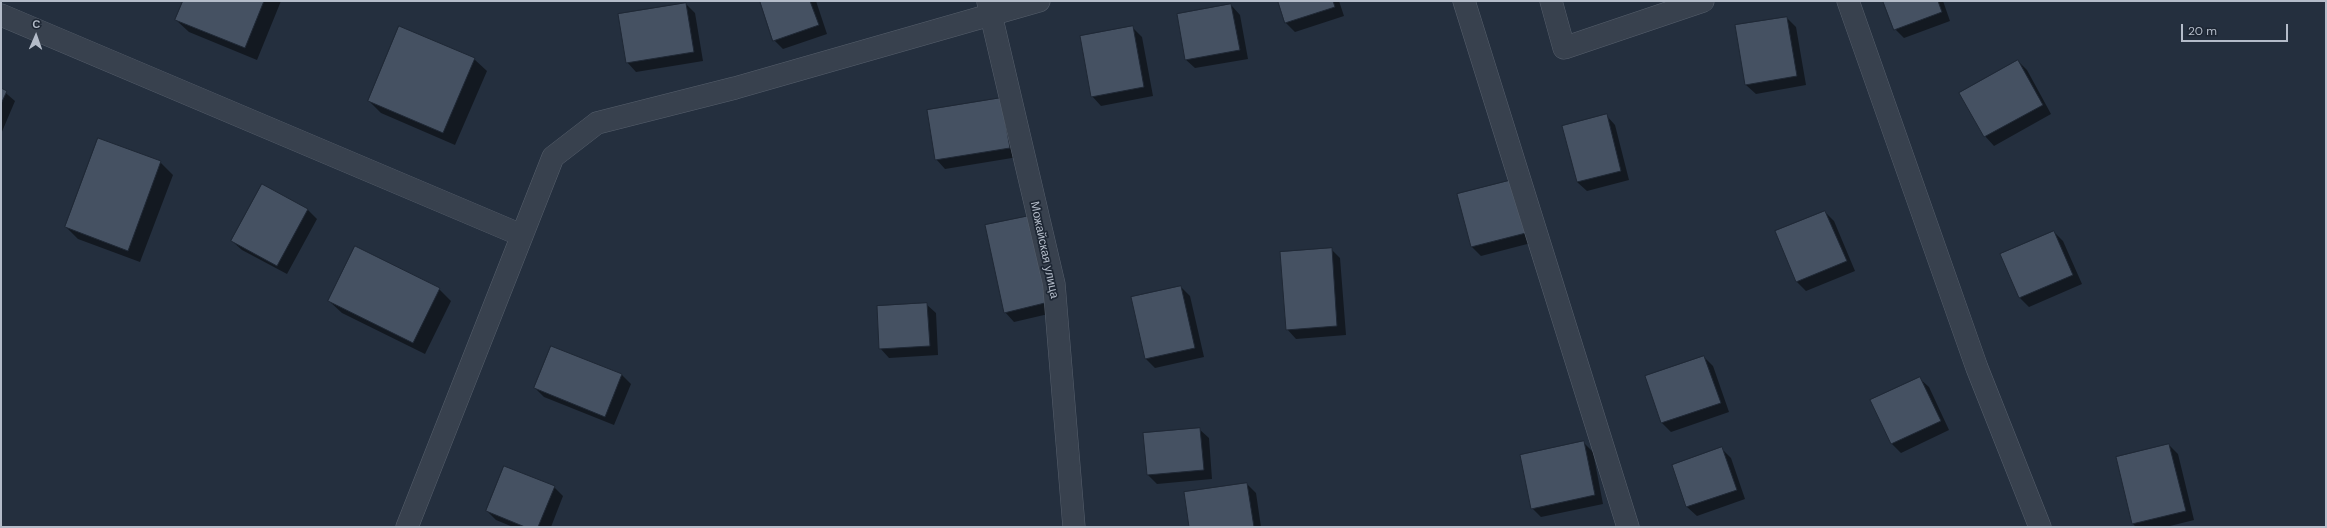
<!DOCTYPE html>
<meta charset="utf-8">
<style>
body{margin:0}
#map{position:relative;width:2327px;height:528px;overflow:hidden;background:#242f3e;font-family:"DM Sans",sans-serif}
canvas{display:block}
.frame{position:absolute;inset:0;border:2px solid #b4bcc9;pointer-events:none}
.north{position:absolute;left:16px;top:16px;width:40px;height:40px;-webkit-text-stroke:3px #1d2633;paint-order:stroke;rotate:2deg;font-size:11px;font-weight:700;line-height:16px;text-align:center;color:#b4bcc9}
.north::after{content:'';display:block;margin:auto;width:14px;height:18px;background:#b4bcc9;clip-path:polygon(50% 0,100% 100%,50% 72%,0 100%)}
.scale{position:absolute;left:2181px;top:24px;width:107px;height:18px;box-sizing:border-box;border:2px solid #b4bcc9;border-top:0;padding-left:5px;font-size:12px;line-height:14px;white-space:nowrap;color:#b4bcc9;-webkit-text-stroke:3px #1d2633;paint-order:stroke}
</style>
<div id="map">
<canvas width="2327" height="528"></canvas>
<div class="frame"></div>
<div class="north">С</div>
<div class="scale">20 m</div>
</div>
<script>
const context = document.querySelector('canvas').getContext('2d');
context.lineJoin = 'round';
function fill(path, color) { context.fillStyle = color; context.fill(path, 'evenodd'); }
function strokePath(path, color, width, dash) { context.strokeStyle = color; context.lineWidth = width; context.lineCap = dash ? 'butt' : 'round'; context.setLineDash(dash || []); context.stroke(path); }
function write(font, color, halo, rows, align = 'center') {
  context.font = font + ' "DM Sans",sans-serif'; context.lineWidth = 3.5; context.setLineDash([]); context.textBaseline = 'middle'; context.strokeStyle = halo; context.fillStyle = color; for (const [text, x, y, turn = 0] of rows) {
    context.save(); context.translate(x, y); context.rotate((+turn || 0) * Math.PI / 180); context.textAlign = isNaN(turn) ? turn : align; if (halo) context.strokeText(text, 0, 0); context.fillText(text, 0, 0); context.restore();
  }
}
const shadow = new Path2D(`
 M184 1H281L257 60 189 32 176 20Z
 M761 1H816L827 34 783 49 774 40Z
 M1279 1H1339L1344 16 1295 32 1286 23Z
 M1884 1H1943L1950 21 1904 38 1895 29Z
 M686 4 695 13 703 61 636 72 627 62Z
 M1231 5 1240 15 1248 59 1195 68 1185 59Z
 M1787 18 1796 27 1806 85 1756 94 1746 85 1736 26Z
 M1133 28 1142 37 1153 96 1101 106 1092 96Z
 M474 59 487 71 455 145 381 113 369 101Z
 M2018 61 2027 70 2051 114 1994 146 1985 136Z
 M1 89 15 101 1 134Z
 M1001 99 1018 157 945 169 936 159Z
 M1606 115 1615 125 1629 180 1587 191 1577 182Z
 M160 162 173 175 140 262 78 239 66 227Z
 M1512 181 1535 242 1481 256 1472 247Z
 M308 210 317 219 287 274 242 250 232 241Z
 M1825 212 1834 221 1855 271 1806 291 1797 282 1776 232Z
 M986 226 1057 312 1014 322 1005 312Z
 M2054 232 2063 241 2082 284 2029 307 2020 298 2001 254Z
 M1331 249 1340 258 1346 335 1296 339 1287 329Z
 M1181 287 1190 296 1204 357 1155 368 1146 359 1132 298Z
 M439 289 451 301 425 354 342 313 329 301Z
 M926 304 936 313 938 355 889 358 880 348Z
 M1704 357 1713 366 1729 412 1671 432 1662 423Z
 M622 375 631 384 614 425 544 397 535 388Z
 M1919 378 1929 387 1949 430 1901 453 1892 444 1871 401Z
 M1199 429 1209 438 1212 479 1157 484 1148 475 1144 434Z
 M1583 442 1593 452 1603 504 1541 517 1532 508Z
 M2169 445 2178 454 2194 520 2166 527H2136L2133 524Z
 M1722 449 1731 458 1745 499 1697 516 1687 507 1673 465Z
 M1247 484 1256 493 1261 527H1190Z
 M554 487 563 496 551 527H513L496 520 487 511Z`);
const building = new Path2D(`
 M183 1H264L245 48 175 20Z
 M760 1H810L819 25 773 41Z
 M1278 1H1333L1335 7 1285 23Z
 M1883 1H1938L1942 12 1894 30Z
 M686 3 694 52 626 63 618 14Z
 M1231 4 1240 50 1185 60 1177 14Z
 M1787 17 1797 76 1745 85 1735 25Z
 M399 26 475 58 443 133 368 101Z
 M1133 26 1144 87 1091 97 1080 36Z
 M2018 60 2043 105 1984 137 1959 93Z
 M1 88 7 91 1 104Z
 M1001 98 1010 148 935 160 927 110Z
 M1607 114 1621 171 1577 182 1562 126Z
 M98 138 161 161 128 251 65 227Z
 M1512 180 1526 233 1471 247 1457 194Z
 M262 184 308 209 277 266 231 241Z
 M1825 211 1847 261 1796 282 1775 231Z
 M1029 216 1049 302 1004 313 985 225Z
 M2054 231 2073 275 2019 298 2000 254Z
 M355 246 440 288 413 343 328 301Z
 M1332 248 1337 326 1286 330 1280 252Z
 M1181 286 1195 348 1145 359 1131 297Z
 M927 303 930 346 879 349 877 306Z
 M551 346 622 374 605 417 534 388Z
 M1704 356 1721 403 1661 423 1645 376Z
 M1920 377 1941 421 1891 444 1870 400Z
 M1200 428 1204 470 1147 475 1143 433Z
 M1584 441 1595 495 1531 509 1520 455Z
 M2169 444 2186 511 2132 524 2116 457Z
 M1722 447 1737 490 1686 507 1672 465Z
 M504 466 555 486 538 527H525L486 511Z
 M1247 483 1254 527H1189L1184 492Z`);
const minor = new Path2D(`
 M1464 1 1628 527
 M1551 1 1564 48 1703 1
 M1848 1 1977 368 2040 527
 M988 2 1054 284 1074 527
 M1 15 521 235
 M407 527 553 157 597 123 735 88 1039 1`);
const streetNames = [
 ["Можайская улица",1044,250,78]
];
fill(shadow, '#0007');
fill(building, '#455162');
strokePath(building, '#1f2835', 1);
strokePath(minor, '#565f6c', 23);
strokePath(minor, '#38414e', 22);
write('12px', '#b4bcc9', '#1d2633', streetNames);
</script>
